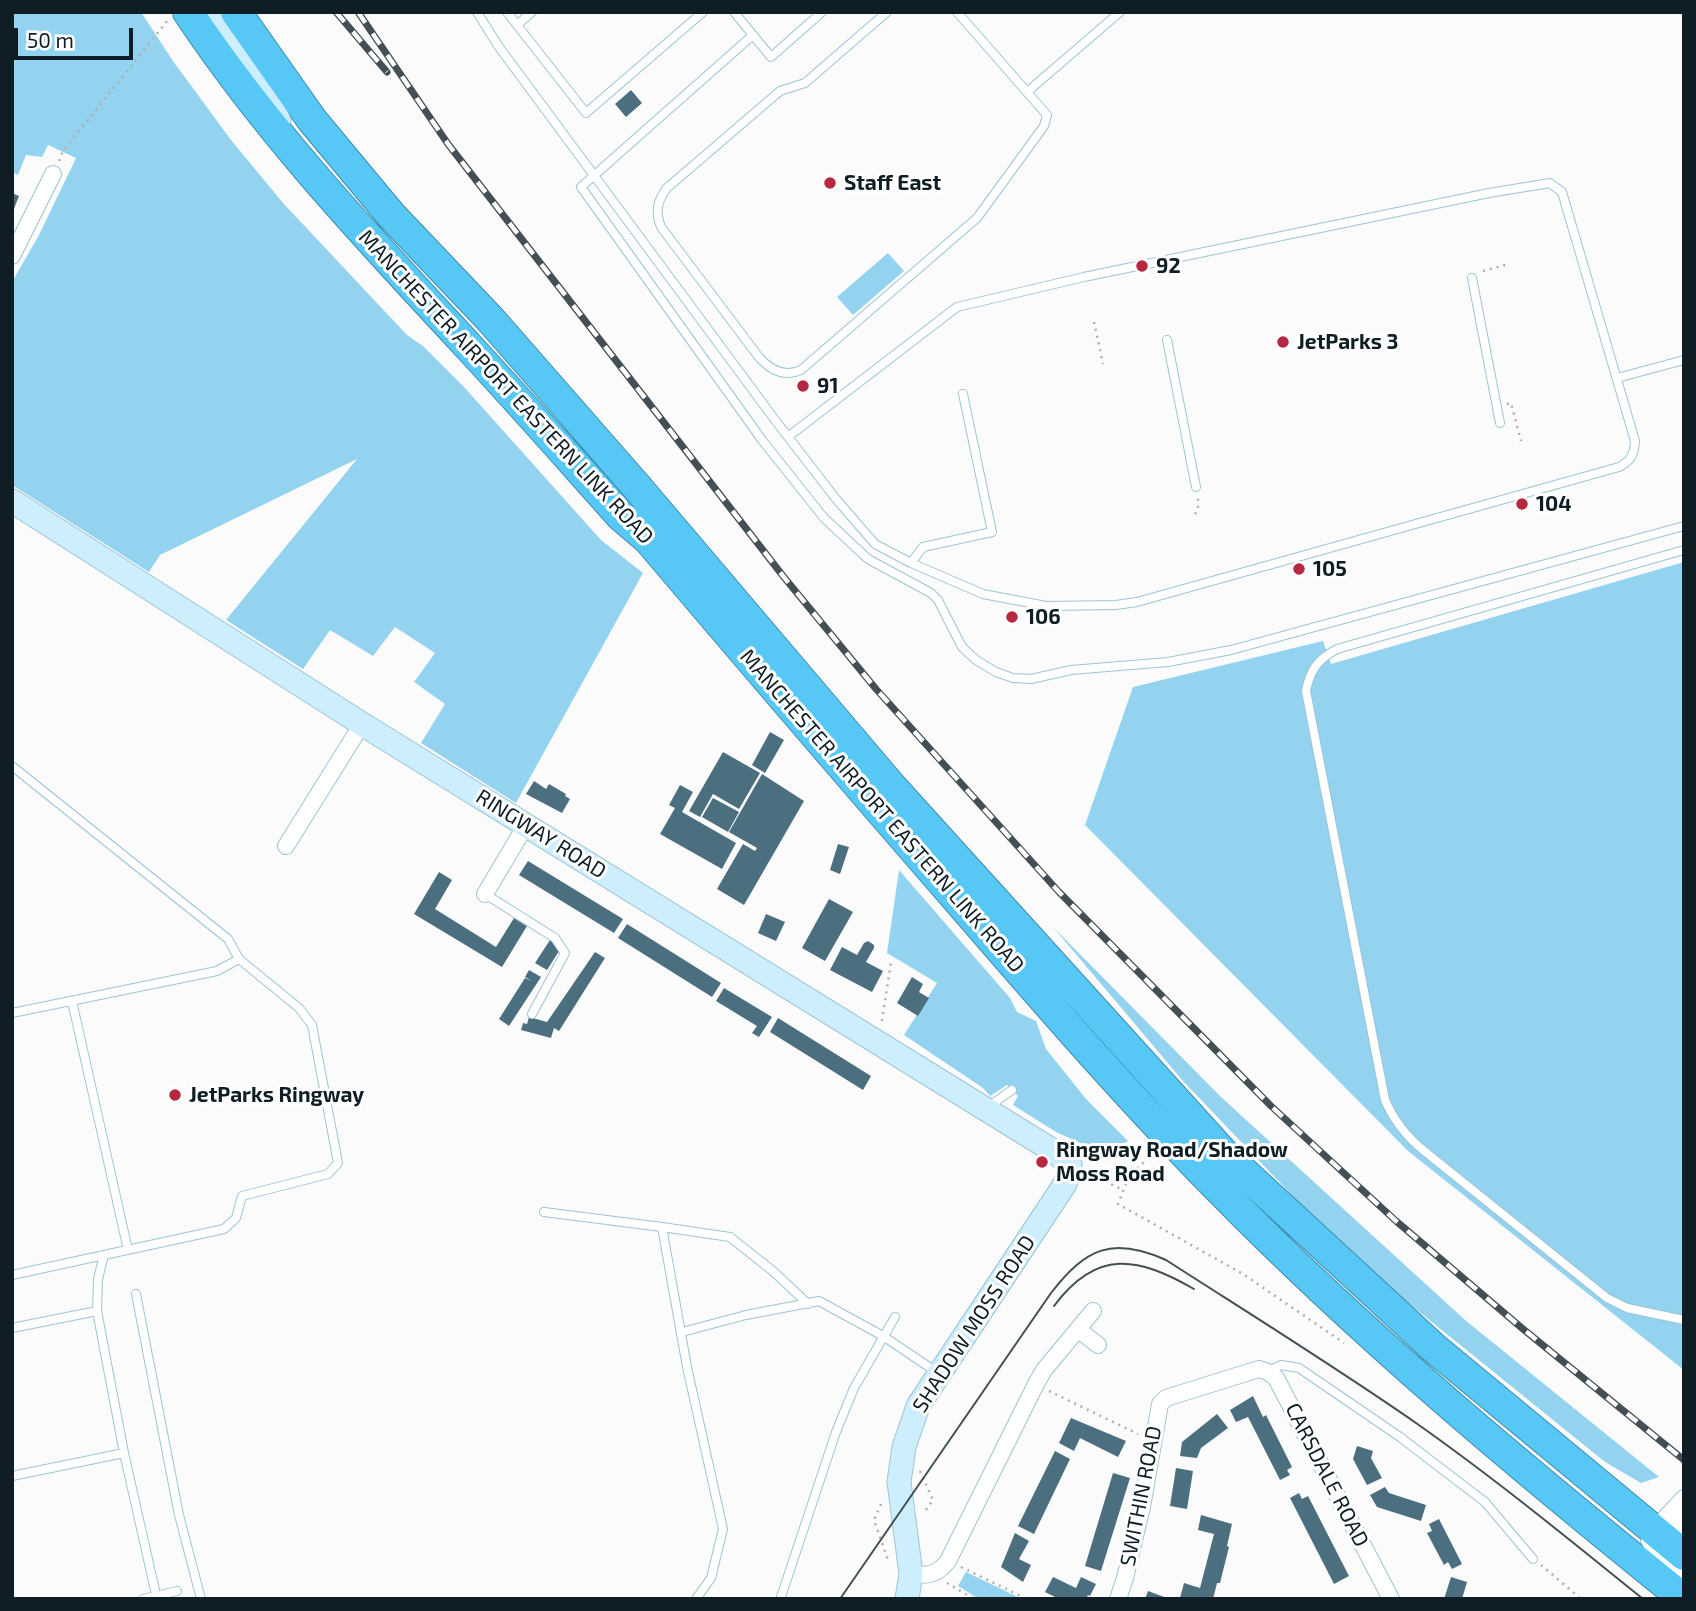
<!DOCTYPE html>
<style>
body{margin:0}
#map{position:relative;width:1696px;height:1611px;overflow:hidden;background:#fbfbfb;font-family:"Exo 2",sans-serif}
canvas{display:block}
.frame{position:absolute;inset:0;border:14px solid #0f1e24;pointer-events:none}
.scale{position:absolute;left:14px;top:28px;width:119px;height:32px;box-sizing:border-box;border:4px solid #0f1e24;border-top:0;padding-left:9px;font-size:21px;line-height:24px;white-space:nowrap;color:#0f1e24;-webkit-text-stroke:5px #fff;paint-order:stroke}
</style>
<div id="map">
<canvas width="1696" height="1611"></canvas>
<div class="frame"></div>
<div class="scale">50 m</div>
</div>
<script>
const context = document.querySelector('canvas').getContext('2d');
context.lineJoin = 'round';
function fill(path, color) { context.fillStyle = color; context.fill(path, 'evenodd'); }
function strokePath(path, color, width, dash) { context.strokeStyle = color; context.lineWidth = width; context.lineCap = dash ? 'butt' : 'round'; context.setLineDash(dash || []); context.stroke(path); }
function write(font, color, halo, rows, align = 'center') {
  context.font = font + ' "Exo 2",sans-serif'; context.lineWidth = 6; context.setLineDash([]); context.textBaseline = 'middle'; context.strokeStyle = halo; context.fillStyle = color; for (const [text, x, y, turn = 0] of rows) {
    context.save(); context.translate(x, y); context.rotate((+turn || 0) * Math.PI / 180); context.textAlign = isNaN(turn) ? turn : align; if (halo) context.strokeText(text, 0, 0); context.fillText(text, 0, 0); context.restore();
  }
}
const green = new Path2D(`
 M12 12H141L173 61 231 140 283 203 407 335 423 346 464 387 601 540 643 573 516 803 421 743 445 704 414 682 435 653 395 627 373 656 330 630 303 669 226 620 357 459 160 555 149 572 12 485V282L39 235 76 158 48 145 42 157 26 155 18 175 12 172Z
 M888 253 904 271 853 315 837 297Z
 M1684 562V1370L1408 1151 1085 825 1133 687 1323 641 1331 664Z
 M899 870 1010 998 1017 1012 1036 1021 1046 1049 1086 1099 1128 1141 1105 1154 1056 1132 1013 1105 1018 1096 1007 1085 990 1096 983 1088 904 1035 937 983 887 953Z
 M1053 927 1221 1097 1465 1320 1659 1477 1641 1483 1605 1462 1349 1255 1183 1081Z
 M966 1572 1022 1599H979L958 1586Z`);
const building = new Path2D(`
 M631 90 642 103 626 117 615 104Z
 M12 193 19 196 12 214Z
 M770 732 784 740 765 773 752 765Z
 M723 752 760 773 739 809 713 794 700 817 689 811Z
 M762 774 804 801 744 905 717 889 743 844 755 851 757 848 729 832Z
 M534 781 546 789 549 784 566 794 565 796 570 799 562 813 526 794Z
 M680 785 693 792 682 812 736 843 722 869 660 834 675 808 669 805Z
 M713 798 739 812 728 832 702 817Z
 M838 844 849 847 840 874 830 870Z
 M528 861 623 919 614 933 519 875Z
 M439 872 452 880 435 909 496 947 514 918 527 926 502 967 414 914Z
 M829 899 853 912 825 961 802 948Z
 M766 914 785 922 776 941 758 933Z
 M627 924 721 983 712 997 618 938Z
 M550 940 561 948 547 970 535 963Z
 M868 941 874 945V948L866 962 883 971 872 992 830 970 842 947 857 955 864 943Z
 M595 952 605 958 559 1031 554 1028 551 1038 521 1030 523 1023 527 1024 529 1017 547 1022Z
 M529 970 541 977 509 1026 499 1019 525 978 532 981 525 977Z
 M912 977 923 984 919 992 929 998 918 1016 897 1003Z
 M724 988 772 1017 759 1037 752 1033 757 1026 716 1001Z
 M778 1018 871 1076 863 1090 770 1032Z
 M1253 1396 1263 1417 1266 1415 1292 1467 1287 1470 1290 1475 1280 1480 1248 1417 1236 1422 1230 1410Z
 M1217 1414 1228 1428 1201 1448 1197 1458 1180 1456 1182 1442Z
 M1071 1418 1126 1441 1118 1457 1080 1438 1074 1451 1059 1443Z
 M1357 1446 1373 1451 1371 1458 1382 1478 1367 1485 1353 1459Z
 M1055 1451 1070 1459 1034 1534 1018 1526Z
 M1176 1468 1193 1471 1187 1509 1170 1506Z
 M1113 1473 1130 1478 1101 1571 1085 1566Z
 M1385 1487 1389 1493 1426 1505 1421 1521 1377 1507 1370 1495Z
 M1299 1493 1302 1499 1308 1496 1349 1576 1334 1584 1290 1498Z
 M1201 1515 1232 1524 1227 1546 1229 1547 1220 1583H1217L1213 1599H1184L1180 1598 1184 1583 1200 1588 1214 1534 1198 1530Z
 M1439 1519 1462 1564 1452 1569 1448 1562 1444 1565 1427 1533 1432 1531 1429 1524Z
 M1015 1533 1029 1541 1019 1559 1031 1565 1023 1582 1001 1567Z
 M1053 1577 1076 1588 1081 1577 1096 1584 1090 1596 1088 1595 1086 1599H1059L1045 1592Z
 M1451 1577 1467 1582 1462 1599H1444Z
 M1148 1591 1167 1598V1599H1145Z`);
const path = new Path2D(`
 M59 161 63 151 168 20
 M1483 271 1509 264
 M1094 322 1103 364
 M1507 404 1511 403 1521 441
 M1195 514 1198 509V498
 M882 1021 891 962
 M1154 1153 1129 1176 1118 1204 1243 1274 1344 1343
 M1086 1172 1123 1190
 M1049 1391 1138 1434
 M920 1471 933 1500 923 1514
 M881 1504 874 1520 889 1563
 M1541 1565 1581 1599
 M961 1567 1027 1599
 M947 1583 974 1599`);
const lane = new Path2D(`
 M477 12 499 47 775 420 836 499 875 544 911 563 983 594 1046 606 1116 605 1137 602 1619 467C1631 461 1634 455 1635 441L1562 192 1550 183 1489 193 1084 277 957 307 789 436
 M507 12 517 25 532 12
 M734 12 771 57 822 12
 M887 12 805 83 780 91 667 188C657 201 655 212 661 227L758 356C769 369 783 378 801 370L977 218 1044 126 1047 115 957 12
 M517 25 586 113 703 12
 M753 35 581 187 762 440 824 518 868 559 931 593 938 600 962 647 976 660 996 672 1013 678 1031 679 1071 670 1168 662 1231 650 1684 526
 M1027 92 1120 12
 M1472 278 1500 423
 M1167 340 1196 487
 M1617 378 1684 360
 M1684 550 1337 649C1318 659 1310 670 1306 691L1385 1100C1394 1121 1406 1136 1423 1150L1607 1298 1627 1308 1684 1320
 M911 563 923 547 992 532 963 394
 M12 766 228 939 239 959 299 1008 312 1025 338 1163 328 1174 242 1196 236 1218 224 1229 12 1275
 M485 894 555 938 565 953 532 1014
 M72 1001 128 1250
 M12 1013 217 971 239 959
 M988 1107 1012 1090
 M544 1212 662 1227 687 1367 723 1529 711 1578 696 1599
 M662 1227 730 1237 774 1272 808 1304
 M104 1255 98 1279 97 1311 124 1453 157 1599
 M136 1294 179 1515 201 1599
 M12 1328 97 1311
 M682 1332 746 1315 819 1301 883 1336 938 1373
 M1269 1371 1281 1365 1299 1368 1400 1437 1485 1502 1533 1559
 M12 1476 124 1453
 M781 1597 836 1432 854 1388 895 1317
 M143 1599 177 1591`);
const street = new Path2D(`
 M12 256 53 174
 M286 846 362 724
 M485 894 526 825
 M1079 1330 1098 1345
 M1684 1498 1654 1530 1649 1540 1655 1553 1684 1575
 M1665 1544 1684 1518
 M911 1574C928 1576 937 1575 948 1561L1036 1384 1044 1370 1093 1311
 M1118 1599 1125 1578 1142 1507 1160 1404 1166 1398 1259 1369 1268 1372 1276 1378 1391 1599`);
const secondary = new Path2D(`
 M213 12 258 80 279 120
 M12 501 362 724 1055 1152 1070 1165 1065 1184 918 1406 904 1447 899 1482 911 1574 907 1599`);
const highway = new Path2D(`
 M188 12C269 134 369 239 468 346 520 402 570 459 621 516L648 539C754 664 861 789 969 913 1050 1007 1132 1101 1219 1189 1364 1337 1523 1469 1684 1599
 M236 12 312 120 391 215 490 319 637 487 891 786 1226 1156 1434 1348 1684 1555`);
const tram = new Path2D(`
 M1054 1306C1097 1248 1138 1257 1194 1289
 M840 1599 1051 1293C1086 1248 1112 1236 1166 1260 1250 1314 1334 1366 1416 1423 1494 1478 1569 1539 1643 1599`);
const rail = new Path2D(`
 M336 12 387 72
 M358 12 448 144 783 576 876 689 1059 892 1271 1106 1396 1221 1523 1329 1684 1460`);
const markers = [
 [830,183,7,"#b82740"],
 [1142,266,7,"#b82740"],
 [1283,342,7,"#b82740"],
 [803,386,7,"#b82740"],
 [1522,504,7,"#b82740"],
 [1299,569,7,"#b82740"],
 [1012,617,7,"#b82740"],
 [175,1095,7,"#b82740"],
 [1042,1162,7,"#b82740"]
];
const poiNames = [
 ["Staff East",844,183],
 ["92",1156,266],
 ["JetParks 3",1297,342],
 ["91",817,386],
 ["104",1536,504],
 ["105",1313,569],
 ["106",1026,617],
 ["JetParks Ringway",189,1095],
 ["Ringway Road/Shadow",1056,1150],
 ["Moss Road",1056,1174]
];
const streetNames = [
 ["MANCHESTER AIRPORT EASTERN LINK ROAD",506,387,47],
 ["MANCHESTER AIRPORT EASTERN LINK ROAD",882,811,49],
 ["RINGWAY ROAD",541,834,32],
 ["SHADOW MOSS ROAD",974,1324,-57],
 ["CARSDALE ROAD",1327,1475,63],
 ["SWITHIN ROAD",1141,1496,-79]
];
fill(green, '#94d3ef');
fill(building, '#4b6f7f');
strokePath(lane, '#9dc4d5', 10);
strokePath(street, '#9dc4d5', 18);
strokePath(secondary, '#9dc4d5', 25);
strokePath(highway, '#3e8cac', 32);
strokePath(path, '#aaafb1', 2.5, [2, 5]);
strokePath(lane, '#fff', 8);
strokePath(street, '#fff', 16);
strokePath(secondary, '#cdeefc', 23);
strokePath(highway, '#57c8f5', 30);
strokePath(tram, '#434f54', 2);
strokePath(rail, '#434f54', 7);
strokePath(rail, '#fff', 4.5, [13]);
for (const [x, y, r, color] of markers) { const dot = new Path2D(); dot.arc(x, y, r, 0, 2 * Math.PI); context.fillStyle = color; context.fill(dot); strokePath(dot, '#fff', 2.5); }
write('bold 21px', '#0f1e24', '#fff', poiNames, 'left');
write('21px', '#0f1e24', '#fff', streetNames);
</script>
